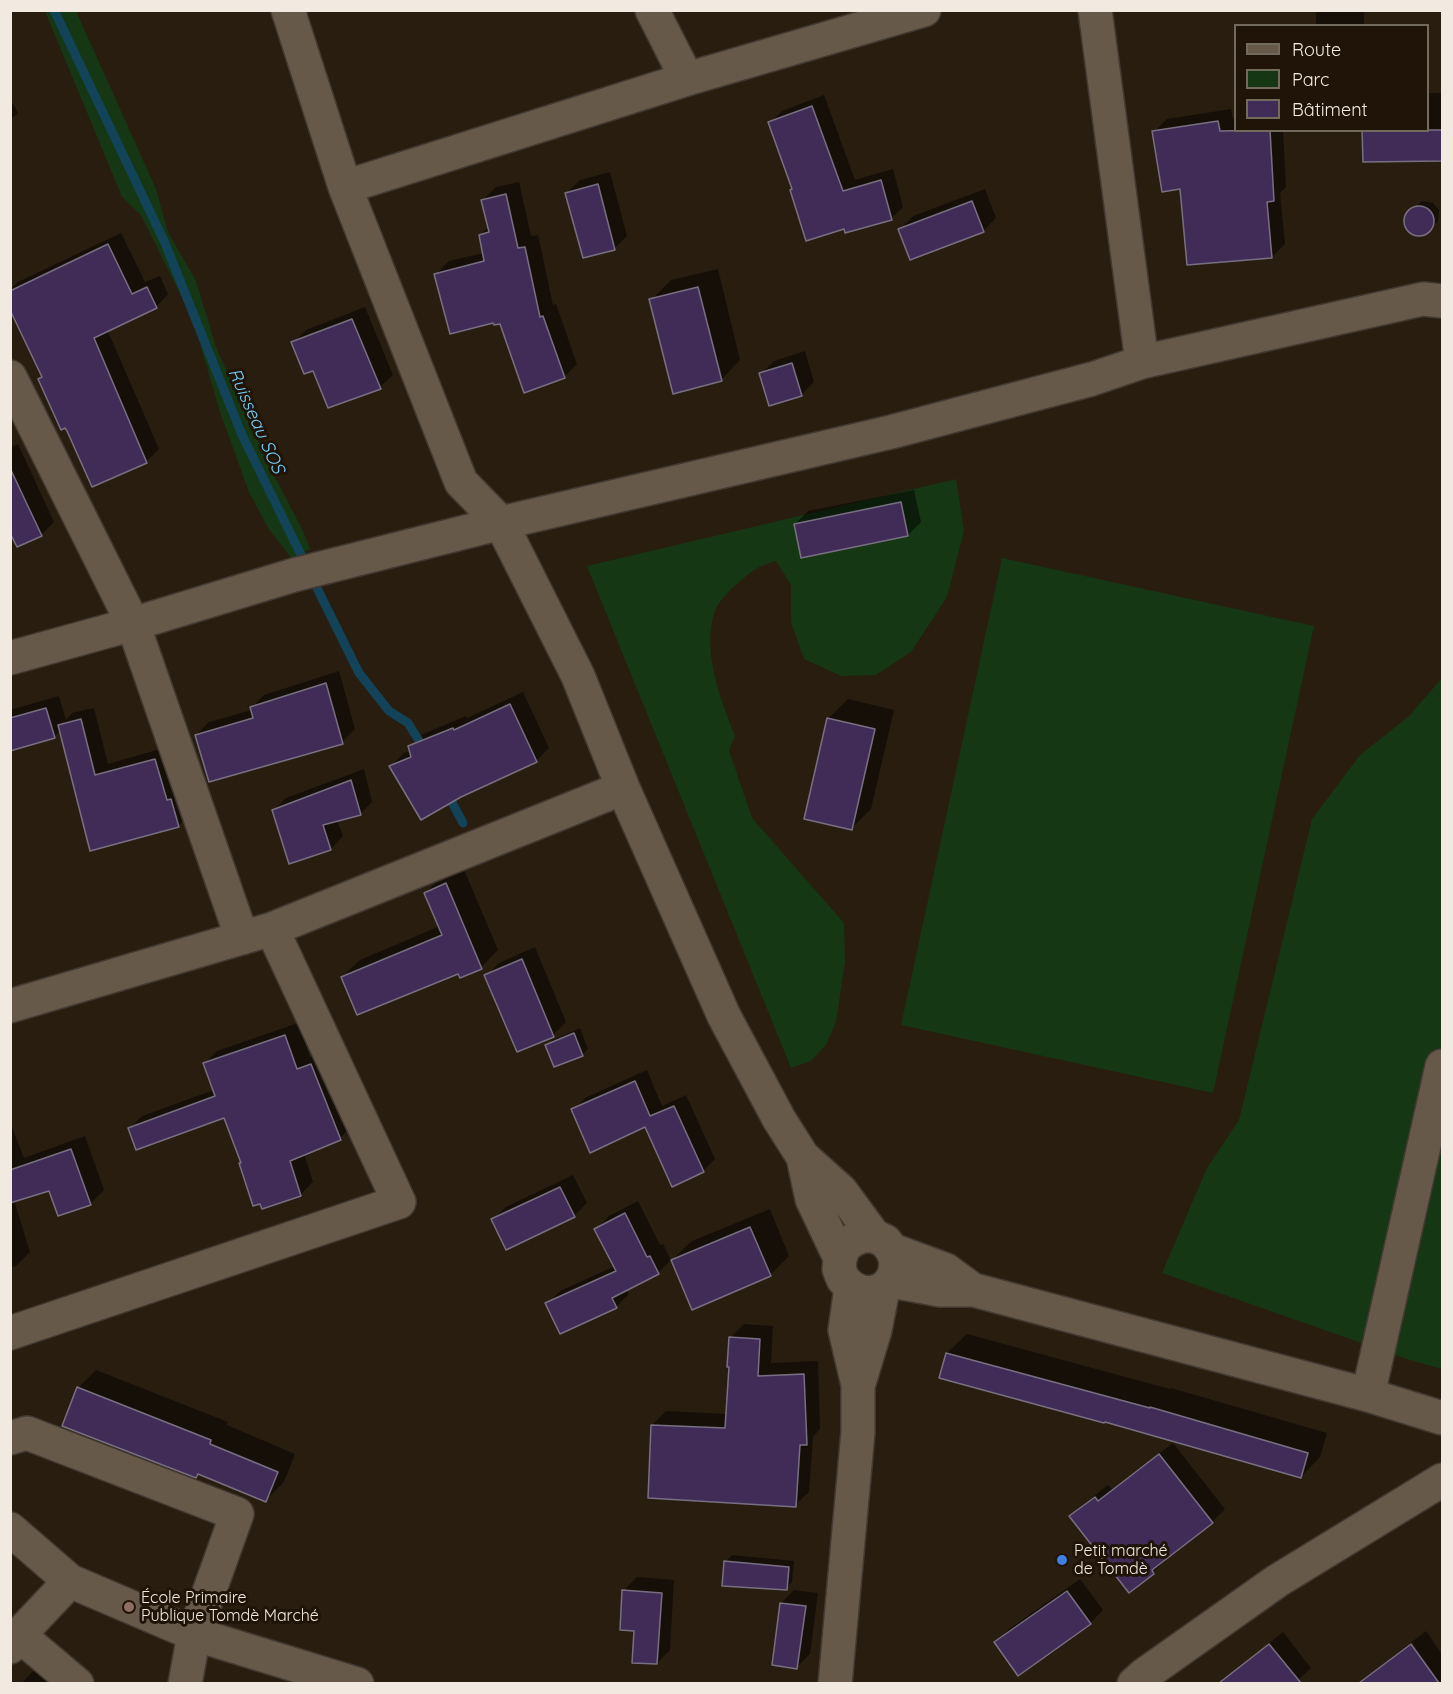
<!DOCTYPE html>
<meta charset="utf-8">
<style>
body{margin:0}
#map{position:relative;width:1453px;height:1694px;overflow:hidden;background:#291d10;font-family:Quicksand,sans-serif}
canvas{display:block}
.frame{position:absolute;inset:0;border:12px solid #f2eae1;pointer-events:none}
.legend{position:absolute;left:1234px;top:24px;width:195px;height:108px;box-sizing:border-box;background:#1f1407;border:2px solid #736a5e;margin:0;padding:8px 10px;list-style:none;font-size:18px;color:#f2eae1}
.legend li{display:flex;align-items:center;gap:12px;height:30px}
.legend b{width:30px;border:2px solid #736a5e}
</style>
<div id="map">
<canvas width="1453" height="1694"></canvas>
<div class="frame"></div>
<ul class="legend">
<li><b style="height:8px;background:#67594a"></b>Route</li>
<li><b style="height:16px;background:#153713"></b>Parc</li>
<li><b style="height:16px;background:#412c57"></b>Bâtiment</li>
</ul>
</div>
<script>
const context = document.querySelector('canvas').getContext('2d');
context.lineJoin = 'round';
function fill(path, color) { context.fillStyle = color; context.fill(path, 'evenodd'); }
function strokePath(path, color, width, dash) { context.strokeStyle = color; context.lineWidth = width; context.lineCap = dash ? 'butt' : 'round'; context.setLineDash(dash || []); context.stroke(path); }
function write(font, color, halo, rows, align = 'center') {
  context.font = font + ' Quicksand,sans-serif'; context.lineWidth = 6; context.setLineDash([]); context.textBaseline = 'middle'; context.strokeStyle = halo; context.fillStyle = color; for (const [text, x, y, turn = 0] of rows) {
    context.save(); context.translate(x, y); context.rotate((+turn || 0) * Math.PI / 180); context.textAlign = isNaN(turn) ? turn : align; if (halo) context.strokeText(text, 0, 0); context.fillText(text, 0, 0); context.restore();
  }
}
const green = new Path2D(`
 M45 11H76L156 189 168 232 196 281 216 347 269 465 303 531 310 549 292 559 268 528 249 492 220 412 193 320 141 215 122 197Z
 M956 479 964 531 947 597 911 652 876 675 841 676 804 659 791 622V585L776 561C756 567 753 570 737 584 729 591 717 603 714 613 702 652 721 700 735 736L729 750 752 818 844 923 845 962 836 1022 826 1045 811 1061 791 1068 587 566Z
 M1002 558 1314 626 1213 1093 901 1025Z
 M1442 678V1369L1410 1360 1162 1273 1207 1168 1239 1120 1312 819 1360 755 1409 716Z`);
const shadow = new Path2D(`
 M1316 10H1364V26H1316Z
 M1428 93H1442V159L1428 130Z
 M824 95 855 180 893 169 903 207 891 219 845 228 794 189 770 123 782 111Z
 M10 99 18 113 10 120Z
 M1231 109 1233 119H1236V130H1283L1286 187 1280 193 1285 244 1272 257 1154 132 1167 119Z
 M610 172 627 236 614 249 567 193 580 180Z
 M519 182 531 236 538 235 553 305 556 304 577 364 564 377 501 322 436 274 449 261 484 253 480 235 489 227 483 200 496 187Z
 M985 189 996 218 983 231 900 229 913 216Z
 M1422 201 1433 203 1439 210 1438 221 1423 234 1418 235 1408 230 1406 225 1407 215Z
 M121 233 145 282 160 276 168 294 156 307 107 329 159 449 146 462 43 376 10 306V290L18 282Z
 M718 269 740 360 721 380 651 300 671 280Z
 M365 307 393 375 380 387 314 369 293 343 306 330Z
 M805 351 814 382 801 395 761 374 774 361Z
 M18 444 54 522 41 535 10 530V447Z
 M914 490 921 522 908 535 795 524 808 511Z
 M339 671 355 729 342 742 196 735 209 722 252 710 251 708 264 695Z
 M523 692 549 748 536 761 460 796 391 766 404 753 411 751 410 747 423 734 466 716 467 718Z
 M59 696 66 720 72 713 94 708 108 764 167 747 191 813 178 826 91 850 61 730 54 737 10 749V710Z
 M848 699 894 710 871 809 852 828 828 719Z
 M364 769 372 802 360 814 337 820 343 836 331 849 290 862 273 811 286 798Z
 M463 867 498 950 481 967 459 972 342 977 360 960 440 926 425 893 443 876Z
 M535 947 566 1022 553 1035 486 976 499 963Z
 M298 1023 310 1057 324 1052 353 1125 340 1138 304 1153 313 1182 300 1195 240 1164 242 1162 225 1116 129 1129 142 1116 214 1090 204 1064 217 1051Z
 M580 1028 588 1049 582 1055 546 1046 552 1040Z
 M647 1070 662 1106 686 1095 715 1159 703 1171 646 1125 573 1110 585 1098Z
 M10 1122 24 1158 85 1136 104 1190 90 1204 50 1189 14 1200 30 1252 16 1266 10 1268Z
 M573 1175 587 1203 574 1216 493 1219 506 1207Z
 M638 1201 660 1245 663 1244 671 1260 658 1273 626 1289 629 1294 616 1307 547 1304 560 1291 615 1266 596 1229 609 1216Z
 M770 1209 789 1256 770 1275 672 1260 692 1241Z
 M744 1324 773 1326 771 1363 818 1361 820 1429 813 1437 809 1492 795 1505 652 1425 666 1411 727 1414 730 1366V1338Z
 M967 1334 1170 1389 1171 1388 1327 1433 1320 1457 1301 1477 947 1353Z
 M96 1370 228 1422 227 1425 295 1454 284 1482 266 1500 199 1473 196 1476 78 1388Z
 M1173 1443 1225 1509 1212 1522 1165 1558 1166 1560 1153 1572 1129 1591 1071 1517 1084 1504 1108 1485 1112 1489Z
 M732 1555 794 1561 792 1582 786 1588 726 1561Z
 M637 1577 674 1580 670 1650 657 1663 636 1629 624 1590Z
 M1080 1579 1103 1610 1090 1623 996 1642 1009 1629Z
 M794 1590 818 1593 810 1654 797 1667 781 1603Z
 M1426 1631 1442 1654V1684H1357Z
 M1283 1632 1311 1668 1294 1684H1233L1234 1682 1230 1677 1243 1664Z
 M47 1656 80 1684H21Z`);
const stream = new Path2D(`
 M54 10 165 243 242 435 306 565
 M312 578 359 673 389 711 408 723 426 752
 M447 793 463 823`);
const building = new Path2D(`
 M812 106 843 191 881 180 892 220 845 233 844 229 806 241 790 190 792 189 768 122Z
 M1218 121 1220 131 1270 130 1274 201 1267 202 1272 258 1187 265 1180 189 1162 192 1152 131Z
 M1362 130H1443V161L1363 162Z
 M598 184 615 250 583 258 565 193Z
 M506 194 518 248 525 247 540 317 543 316 565 378 524 393 500 324 494 325 493 323 450 334 434 274 484 261 479 235 489 232 481 200Z
 M972 201 984 232 910 260 898 229Z
 M1404 221a15 15 0 1 1 30 0a15 15 0 1 1-30 0Z
 M108 244 132 294 147 287 157 308 94 338 147 463 92 487 67 431 65 428 61 430 38 379 42 377 10 310V291Z
 M698 287 722 381 673 394 649 299Z
 M352 319 381 389 328 408 313 371 304 374 291 342Z
 M792 363 802 396 769 406 759 373Z
 M10 468 42 536 17 547 10 533Z
 M901 502 908 536 801 558 794 524Z
 M326 683 343 744 209 782 195 735 253 718 250 707Z
 M510 704 537 762 461 797 421 820 389 766 411 757 408 746 453 728 454 730Z
 M46 708 55 738 10 751V718Z
 M827 718 875 729 852 830 804 819Z
 M81 719 95 775 155 759 167 800 171 799 179 827 90 851 58 725Z
 M351 780 361 815 323 825 331 850 289 864 272 810Z
 M446 883 482 969 460 978 458 974 357 1015 341 977 442 935 424 893Z
 M522 959 554 1037 517 1052 484 975Z
 M574 1033 583 1056 554 1067 545 1045Z
 M285 1035 297 1069 311 1064 341 1140 290 1161 301 1196 262 1209 260 1204 253 1206 239 1163H241L224 1118 136 1150 128 1128 215 1096 203 1063Z
 M635 1081 650 1116 674 1106 704 1172 672 1187 645 1127 590 1153 571 1109Z
 M71 1149 91 1205 58 1216 49 1191 10 1203V1170Z
 M560 1187 575 1217 506 1250 491 1219Z
 M625 1213 647 1257 650 1256 659 1274 612 1298 617 1308 560 1334 545 1303 616 1271 594 1229Z
 M750 1227 771 1276 692 1310 671 1260Z
 M729 1337 760 1339 758 1376 804 1374 807 1445H800L796 1507 648 1498 651 1425 725 1428 729 1367H727Z
 M946 1353 1150 1408V1407L1308 1453 1301 1478 1105 1422 1104 1423 939 1378Z
 M77 1387 211 1440 210 1444 278 1472 266 1502 198 1474 196 1478 62 1426Z
 M1159 1454 1213 1523 1152 1570 1154 1574 1129 1593 1069 1516 1095 1497 1098 1501Z
 M724 1561 789 1567 787 1590 722 1586Z
 M622 1590 662 1593 657 1664 632 1663 634 1631 620 1630Z
 M1067 1591 1091 1624 1018 1676 994 1642Z
 M780 1603 806 1606 797 1669 772 1665Z
 M1269 1644 1301 1683H1219Z
 M1411 1644 1439 1683H1359Z`);
const minor = new Path2D(`
 M288 10 345 187 461 482 501 523 578 676 623 788 724 1016 779 1119 803 1157 841 1191 874 1236 885 1241 892 1250 896 1260 895 1272 891 1281 883 1289 872 1293 861 1292 851 1287 843 1279 839 1269 840 1258 844 1247 853 1240 863 1236H874
 M652 10 687 79 924 10
 M1095 10 1142 362
 M345 187 687 79
 M10 377 133 624 242 938
 M10 658 133 624 294 575 501 523 891 432 1092 379 1142 362 1423 299 1442 301
 M10 1006 272 929 623 788
 M803 1157 812 1199 840 1258
 M892 1250 946 1270 972 1289
 M891 1281 940 1290H974L1368 1395 1442 1418
 M10 1333 399 1202 272 929
 M859 1383 875 1330 883 1289
 M1368 1395 1442 1066
 M10 1438 27 1433 237 1514 194 1634 185 1684
 M10 1529 70 1581 194 1634 357 1684
 M19 1635 77 1684
 M10 1647 19 1635 70 1581
 M835 1684 858 1432V1385L845 1330 851 1287
 M1134 1684 1144 1675 1277 1581 1442 1480`);
const markers = [
 [1062,1560,6,"#3f7fe0"],
 [129,1607,6,"#8d6e63"]
];
const poiNames = [
 ["Petit marché",1074,1551],
 ["de Tomdè",1074,1569],
 ["École Primaire",141,1598],
 ["Publique Tomdè Marché",141,1616]
];
const waterNames = [
 ["Ruisseau SOS",256,421,66]
];
fill(green, '#153713');
fill(shadow, '#0007');
strokePath(stream, '#124358', 9);
fill(building, '#412c57');
strokePath(building, '#787082', 1.5);
strokePath(minor, '#423932', 36);
strokePath(minor, '#67594a', 33);
for (const [x, y, r, color] of markers) { const dot = new Path2D(); dot.arc(x, y, r, 0, 2 * Math.PI); context.fillStyle = color; context.fill(dot); strokePath(dot, '#1f1407', 2); }
write('16px', '#f2eae1', '#1f1407', poiNames, 'left');
write('italic 18px', '#72cffb', '#1f1407', waterNames);
</script>
